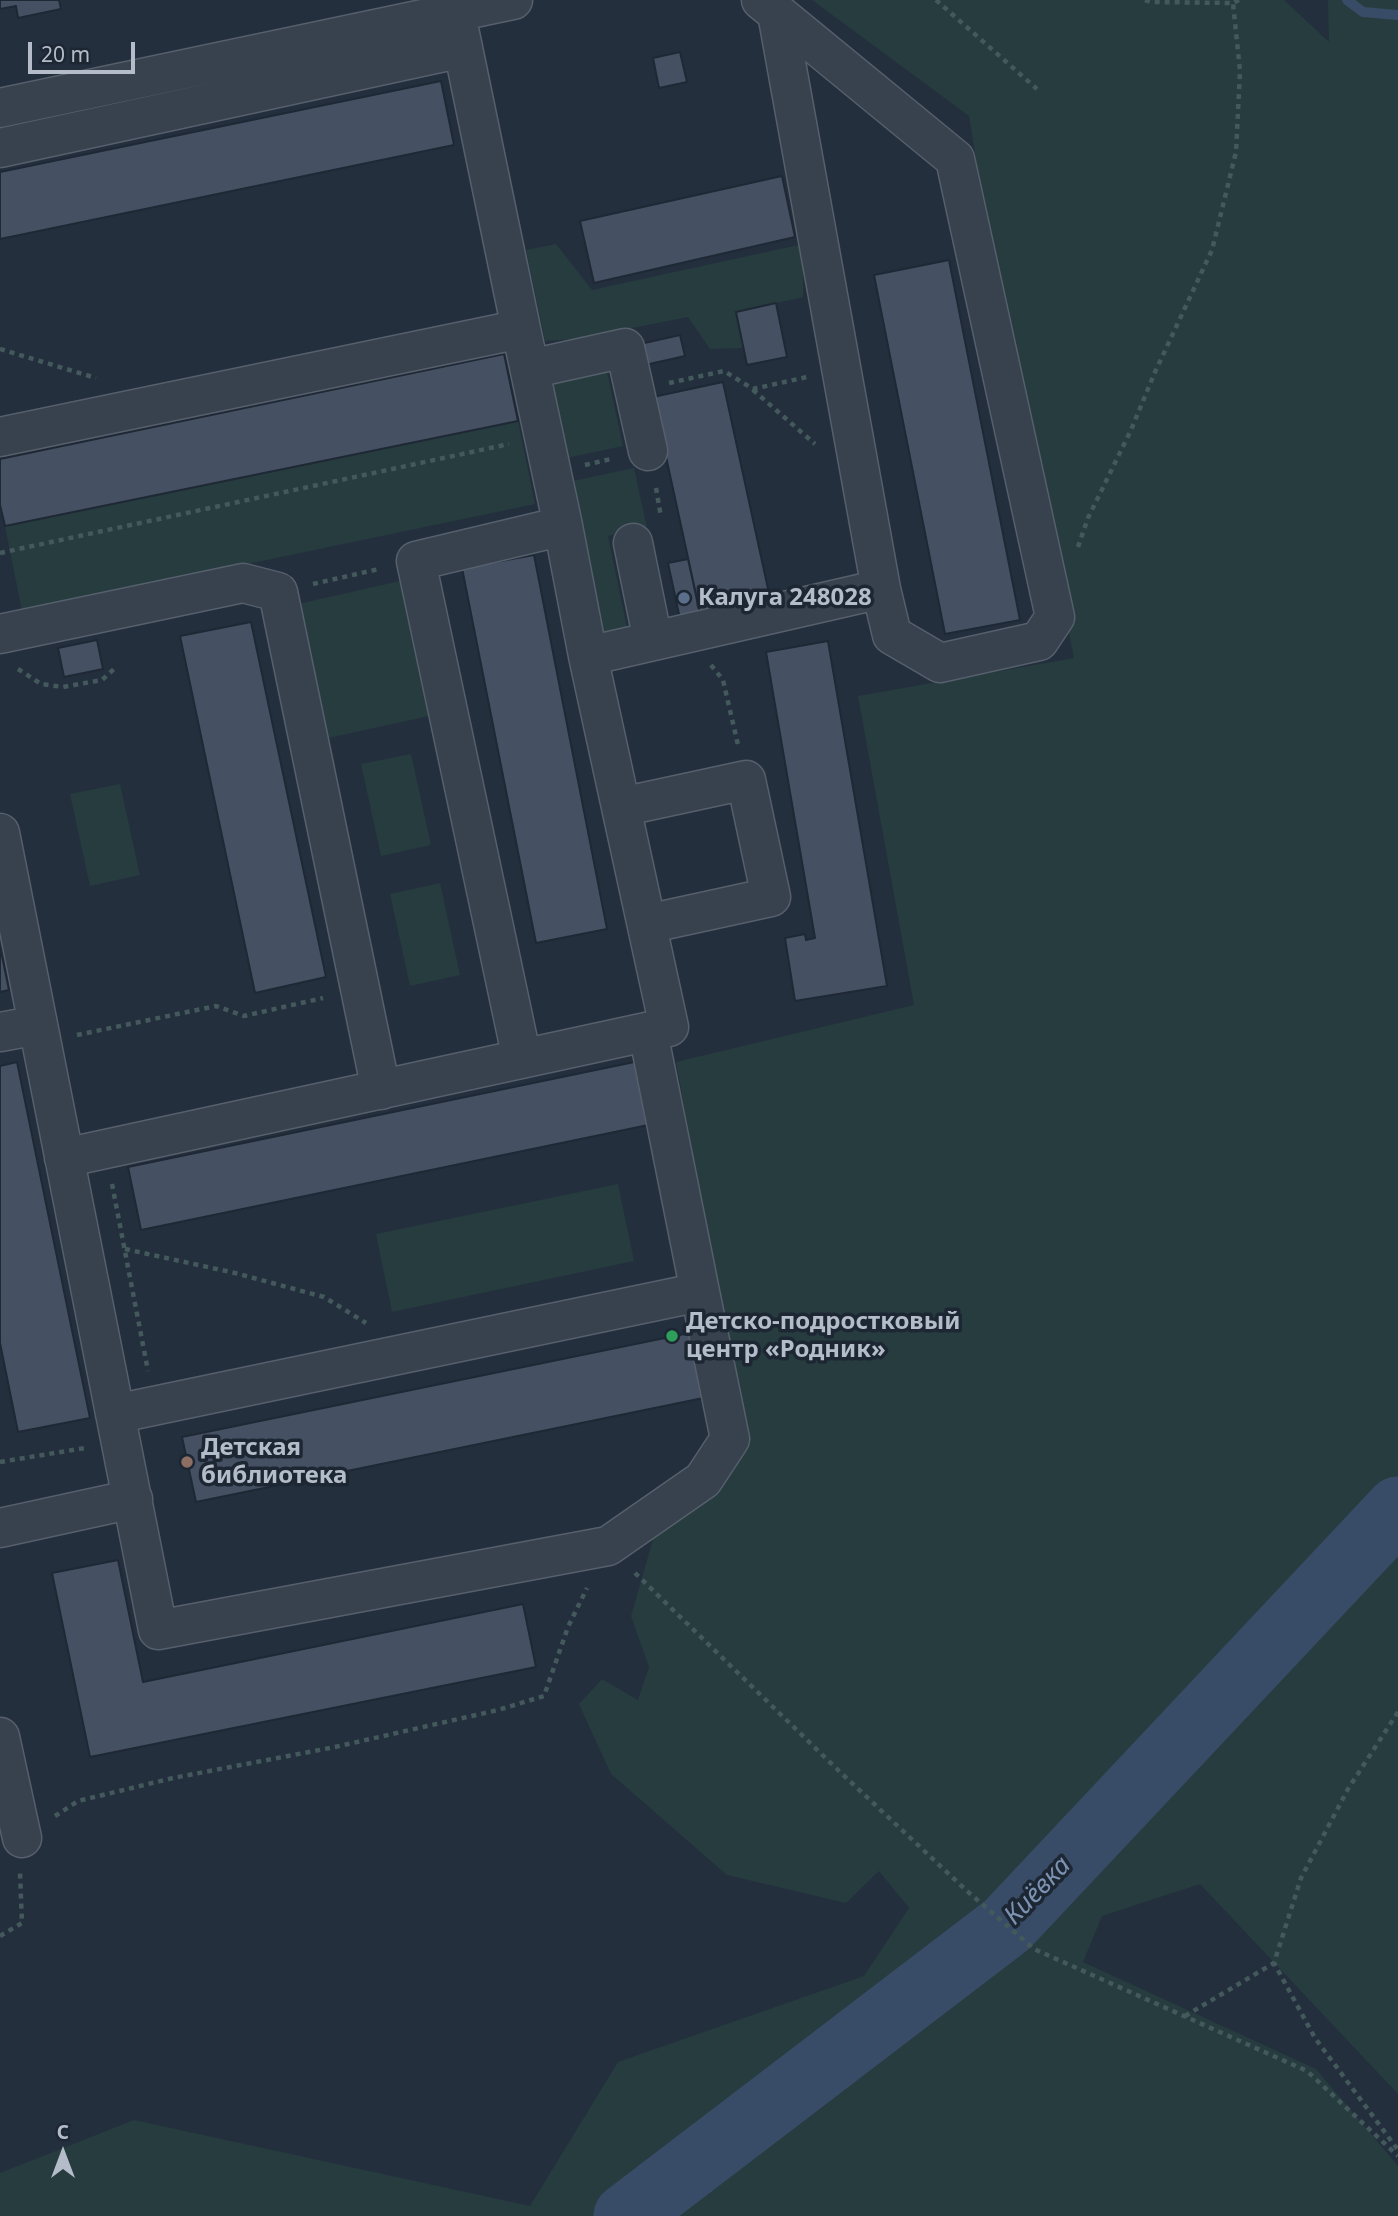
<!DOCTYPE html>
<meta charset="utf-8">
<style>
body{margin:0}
#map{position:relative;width:1398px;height:2216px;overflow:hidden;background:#242f3e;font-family:"Noto Sans",sans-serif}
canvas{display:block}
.north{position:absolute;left:28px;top:2118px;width:70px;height:70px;-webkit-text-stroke:5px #1d2633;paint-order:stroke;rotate:0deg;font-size:19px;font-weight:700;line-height:28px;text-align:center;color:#b4bcc9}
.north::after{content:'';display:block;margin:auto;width:24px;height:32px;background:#b4bcc9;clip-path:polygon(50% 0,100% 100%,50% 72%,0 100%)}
.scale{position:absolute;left:28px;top:42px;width:107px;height:32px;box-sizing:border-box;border:4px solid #b4bcc9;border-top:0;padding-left:9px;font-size:21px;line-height:24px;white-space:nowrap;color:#b4bcc9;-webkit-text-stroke:5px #1d2633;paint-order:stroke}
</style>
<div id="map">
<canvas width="1398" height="2216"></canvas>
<div class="north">С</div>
<div class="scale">20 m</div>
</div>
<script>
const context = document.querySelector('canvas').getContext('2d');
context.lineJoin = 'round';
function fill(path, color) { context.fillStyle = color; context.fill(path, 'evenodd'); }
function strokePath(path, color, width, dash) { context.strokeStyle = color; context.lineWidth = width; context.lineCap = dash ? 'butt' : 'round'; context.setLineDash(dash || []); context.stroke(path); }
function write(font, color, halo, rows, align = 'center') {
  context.font = font + ' "Noto Sans",sans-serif'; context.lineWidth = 7; context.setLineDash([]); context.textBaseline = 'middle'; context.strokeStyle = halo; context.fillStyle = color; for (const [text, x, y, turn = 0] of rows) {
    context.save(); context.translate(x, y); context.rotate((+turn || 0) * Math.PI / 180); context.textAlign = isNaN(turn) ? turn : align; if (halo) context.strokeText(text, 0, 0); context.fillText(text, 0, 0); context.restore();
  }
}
const green = new Path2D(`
 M812 0H1284L1329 42 1328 0H1398V2094L1200 1884 1102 1916 1083 1962 1316 2069 1398 2166V2216H0V2173L134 2120 530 2206 618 2062 864 1976 909 1908 879 1871 846 1903 727 1875 611 1774 579 1704 602 1679 638 1700 649 1667 631 1616 654 1536 745 1436 676 1062 914 1005 858 696 1074 658 987 225 969 116Z
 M556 244 592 290 803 244V297L737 312 744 348 710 349 688 317 576 339 545 341 526 250Z
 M605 362 623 446 562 459 544 375Z
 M518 421 535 504 22 611 5 526Z
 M634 468 647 528 608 536 628 632 600 638 568 482Z
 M400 581 429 716 328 738 298 604Z
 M411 754 431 845 381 856 361 764Z
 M120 784 140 875 90 886 70 794Z
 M440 883 460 975 410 986 390 894Z
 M618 1184 634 1261 392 1312 376 1234Z`);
const stream = new Path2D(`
 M1347 0 1363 12 1398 15`);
const river = new Path2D(`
 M626 2216 1007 1925 1398 1509`);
const building = new Path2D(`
 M0 0H59L61 9 18 18 16 6 0 9Z
 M680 52 687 82 659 88 653 58Z
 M441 81 454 145 0 239V172Z
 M782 176 795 237 594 283 580 221Z
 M949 260 1020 620 945 634 874 275Z
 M776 303 787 357 747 365 736 312Z
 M680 335 685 356 645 365 640 344Z
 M504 354 518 421 5 526 0 505V459Z
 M723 382 772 607 702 622 653 397Z
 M534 555 607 929 536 943 462 568Z
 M688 559 700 614 680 619 668 563Z
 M251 622 326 977 255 993 180 636Z
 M97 640 103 669 64 677 58 648Z
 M828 641 887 986 795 1001 785 938 805 934 806 940 815 938 766 652Z
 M0 946 9 990 0 992Z
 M644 1060 658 1123 141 1230 128 1167Z
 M17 1062 90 1418 18 1432 0 1343V1066Z
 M699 1331 713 1396 196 1502 182 1437Z
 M118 1560 143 1682 523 1604 536 1667 90 1757 52 1573Z`);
const path = new Path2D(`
 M936 0 1037 89
 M1145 0 1151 2 1233 3 1239 0
 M0 349 96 378
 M669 383 724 371 753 389 807 377
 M753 390 815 444
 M585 465 611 459
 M656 488 661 517
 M1078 547 1088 518 1131 430 1155 372 1212 250 1236 152 1240 71 1233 3
 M0 553 509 444
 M313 584 379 569
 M711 665 723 680 738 745
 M18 669 41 684 63 687 102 680 114 669
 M77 1035 216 1006 244 1016 323 998
 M112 1184 148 1371
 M125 1249 235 1273 324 1297 366 1323
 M0 1462 85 1448
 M635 1573 839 1771 967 1891 1034 1949 1307 2071 1398 2156
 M1398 1712 1348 1789 1301 1878 1274 1963 1315 2038 1398 2150
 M55 1816 78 1801 173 1778 335 1747 498 1710 544 1696 568 1627 587 1588
 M0 1936 22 1923 20 1873
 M1185 2016 1274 1963`);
const minor = new Path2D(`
 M777 13 955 159 1055 617 1039 641 940 663 892 635 881 589
 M458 24 521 329
 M0 108 513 0
 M0 148 463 48
 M530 369 625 348 648 451
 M0 437 521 329 563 526 416 561 522 1059
 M563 526 588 656 881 589 777 13 761 0
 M633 543 653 641
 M0 634 243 583 278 592 381 1090
 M621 807 746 780 771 897 647 924
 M0 833 158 1630 608 1546 703 1480 730 1439 700 1292 115 1414
 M0 1032 38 1025
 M648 1032 700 1292
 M64 1158 669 1027 588 656
 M0 1528 133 1499
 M0 1737 22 1838`);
const markers = [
 [684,598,7,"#5c6f8a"],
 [672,1336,7,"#2e9e5b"],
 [187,1462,7,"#8d6e63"]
];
const poiNames = [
 ["Калуга 248028",698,598],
 ["Детско-подростковый",686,1322],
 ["центр «Родник»",686,1350],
 ["Детская",201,1448],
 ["библиотека",201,1476]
];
const waterNames = [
 ["Киёвка",1038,1891,-46]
];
fill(green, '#263c3f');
strokePath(stream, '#394c67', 10);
strokePath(river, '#394c67', 65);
fill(building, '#455162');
strokePath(building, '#1f2835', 2);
strokePath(minor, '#565f6c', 41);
strokePath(path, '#44595c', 4.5, [5, 5]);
strokePath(minor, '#38414e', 38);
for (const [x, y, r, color] of markers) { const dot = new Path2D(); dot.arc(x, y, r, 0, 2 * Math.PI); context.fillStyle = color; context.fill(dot); strokePath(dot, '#1d2633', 2.5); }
write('bold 24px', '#b4bcc9', '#1d2633', poiNames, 'left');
write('italic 26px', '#7c92b1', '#1d2633', waterNames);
</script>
